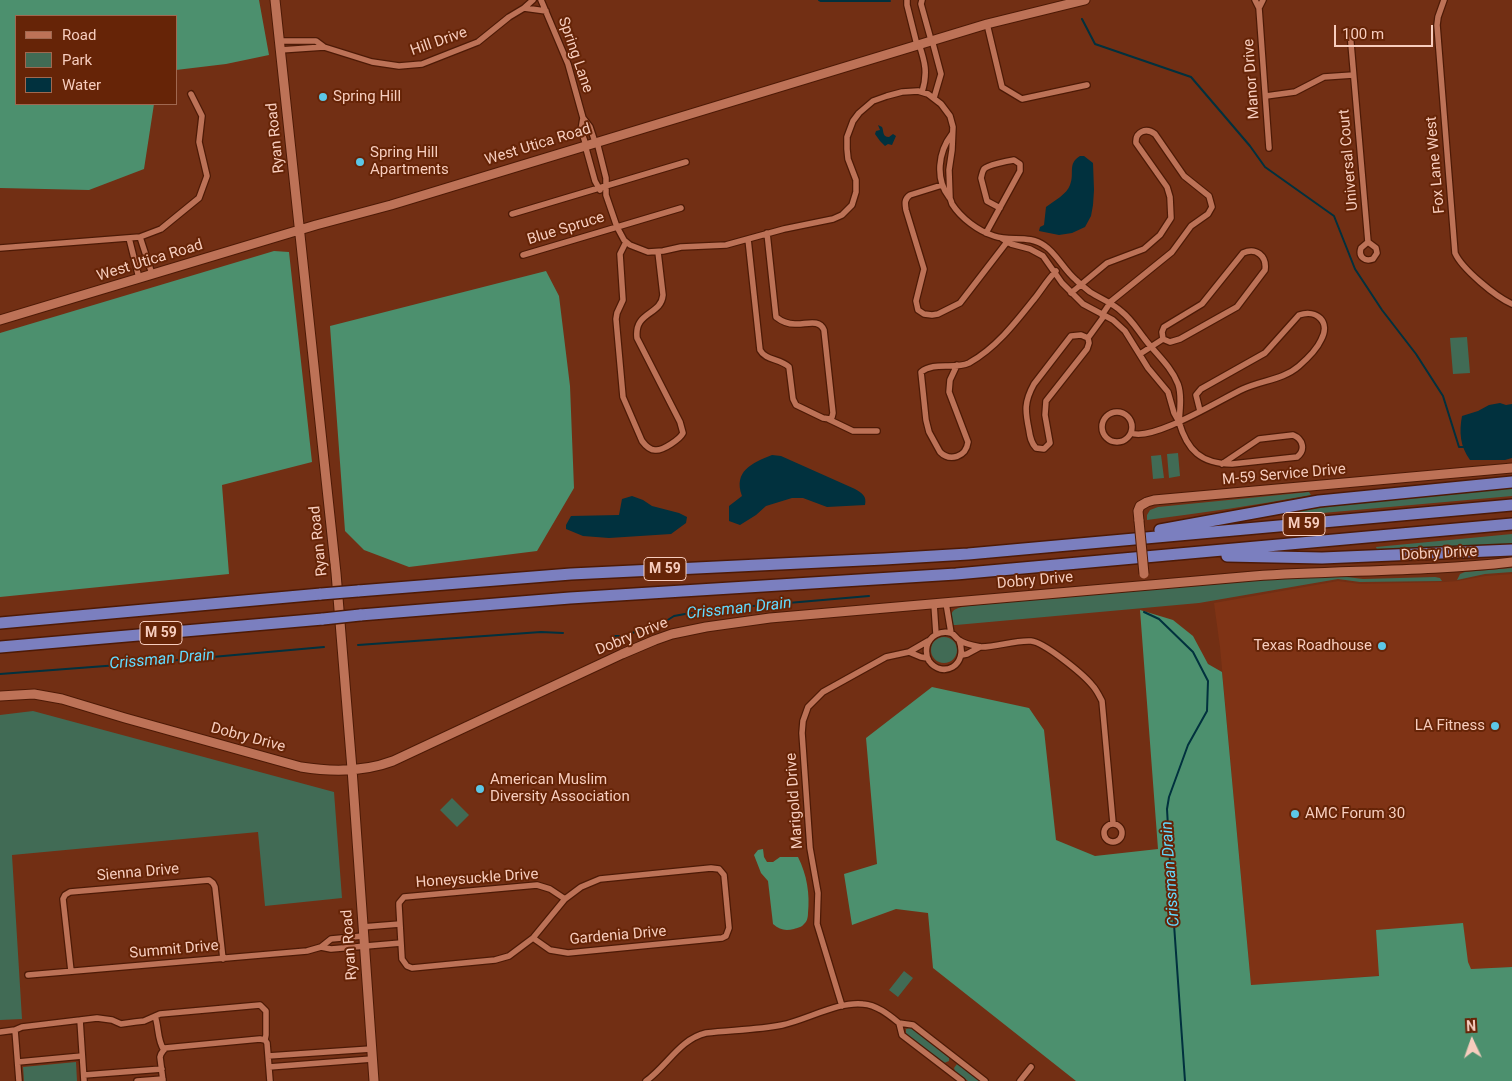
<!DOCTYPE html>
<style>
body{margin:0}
#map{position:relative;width:1512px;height:1081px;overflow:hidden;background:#722f14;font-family:Roboto,sans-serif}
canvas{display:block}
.legend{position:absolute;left:15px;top:15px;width:162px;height:90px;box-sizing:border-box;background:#662407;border:1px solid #a06850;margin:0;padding:6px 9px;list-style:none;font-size:15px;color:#f7cdbe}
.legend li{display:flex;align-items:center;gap:10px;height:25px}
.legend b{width:25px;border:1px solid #a06850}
.north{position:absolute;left:1447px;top:1016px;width:50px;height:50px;-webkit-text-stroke:4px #662407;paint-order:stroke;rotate:357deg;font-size:14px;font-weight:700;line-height:20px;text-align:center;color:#f7cdbe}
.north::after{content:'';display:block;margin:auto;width:18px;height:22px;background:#f7cdbe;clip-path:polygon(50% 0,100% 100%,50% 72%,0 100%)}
.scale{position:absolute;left:1334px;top:25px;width:99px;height:22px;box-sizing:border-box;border:2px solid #f7cdbe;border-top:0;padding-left:6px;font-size:15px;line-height:18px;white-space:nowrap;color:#f7cdbe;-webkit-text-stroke:4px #662407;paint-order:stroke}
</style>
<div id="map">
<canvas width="1512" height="1081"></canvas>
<ul class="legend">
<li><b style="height:6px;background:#bd7257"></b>Road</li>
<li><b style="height:14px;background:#416b55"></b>Park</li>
<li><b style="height:14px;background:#01313e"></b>Water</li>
</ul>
<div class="north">N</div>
<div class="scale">100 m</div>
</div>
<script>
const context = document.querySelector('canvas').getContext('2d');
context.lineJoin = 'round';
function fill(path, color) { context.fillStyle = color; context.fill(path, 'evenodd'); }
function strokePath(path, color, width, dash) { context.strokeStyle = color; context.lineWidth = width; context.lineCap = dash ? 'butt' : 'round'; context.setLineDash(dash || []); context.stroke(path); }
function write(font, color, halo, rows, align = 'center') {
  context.font = font + ' Roboto,sans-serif'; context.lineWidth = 4; context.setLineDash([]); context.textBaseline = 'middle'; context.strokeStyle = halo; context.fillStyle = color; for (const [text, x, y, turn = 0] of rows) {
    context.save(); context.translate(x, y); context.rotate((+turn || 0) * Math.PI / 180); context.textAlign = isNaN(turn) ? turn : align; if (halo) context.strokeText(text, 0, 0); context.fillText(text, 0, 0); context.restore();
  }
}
const built = new Path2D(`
 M1512 574V967L1471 969 1251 985 1220 647 1214 603 1338 581 1360 584 1444 582 1458 581 1485 576Z`);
const green = new Path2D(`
 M1467 337 1470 373 1453 374 1450 338Z
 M1178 453 1180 476 1169 478 1167 454Z
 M1161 455 1164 478 1153 479 1151 456Z
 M1512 488V496L1289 516 1288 512 1347 504Z
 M1309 492 1311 495C1256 505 1202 513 1147 520V515L1150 510 1158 507Z
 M1512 534V545L1377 550 1376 547Z
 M1512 568V572L1485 574 1457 580 1460 574 1465 572Z
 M1339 576 1363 579 1435 577 1440 578 1442 581 1360 582 1338 579 1199 603 956 625H953C945 606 963 607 977 605L1261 579Z
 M931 650a13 13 0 1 1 26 0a13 13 0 1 1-26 0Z
 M33 711 334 792 342 898 265 906 258 832 12 855 22 1019 0 1020V715Z
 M452 798 469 815 457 827 440 810Z
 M904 971 913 978 898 997 889 990Z
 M909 1028H911L949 1056V1061L944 1063 906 1034V1029Z
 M76 1062 77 1081H24L23 1067Z
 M957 1064 960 1065 981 1081H968L955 1071 954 1068Z`);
const forest = new Path2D(`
 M0 0H259L269 55 226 64 176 70V16H16V104H154L144 169 89 190 0 188Z
 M274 251 289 252 312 462 222 485 229 574 0 597V333Z
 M546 271 559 296 570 386 574 488 537 551 409 567 364 550 345 531 330 326Z
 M1140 610 1173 620 1193 636 1208 664 1222 672 1251 985 1379 976 1376 930 1463 923 1468 962 1471 969 1512 967V1081H1076L933 968 928 913 896 909 852 925 844 874 877 864 866 738 932 687 1029 708 1044 730 1056 840 1095 856 1158 849Z
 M763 849 764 857 767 862H773L780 857H798C807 875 810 894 808 913 808 917 807 922 804 924 802 927 797 928 794 929 785 931 780 930 773 924L768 881 761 873 754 855 758 850Z`);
const water = new Path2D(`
 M878 125 882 127C884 131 882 137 889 137L893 134 896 136 892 145 888 144 885 146 880 141 875 134 876 131 880 130Z
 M1080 156H1084L1093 163 1094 190 1093 205 1091 216 1085 227 1072 233 1059 235 1039 231 1040 227 1044 225 1046 207C1054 201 1067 194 1070 185 1075 173 1067 164 1080 156Z
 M1500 403 1506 405 1512 404V458L1505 460H1470C1460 446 1459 432 1462 416L1478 411 1489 405Z
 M772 455 781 456 855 489C862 493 867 496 865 505L827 507 803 498H792L766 506 756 515 740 525 729 521V506L742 496C733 471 752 463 772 455Z
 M632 496 643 500 652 506 679 513 687 517 686 523 671 534 609 538 583 536 566 529V525L571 516 619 515 622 499Z`);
const stream = new Path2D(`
 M819 0 821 1H890
 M1082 19 1095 44 1191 77 1250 146 1265 167 1334 216 1355 269 1382 310 1416 354 1443 396 1459 447H1465
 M1144 612 1159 619 1193 652 1208 681 1207 711 1188 745 1169 797 1167 809 1171 881 1170 898 1173 910 1185 1081
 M613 636H622L632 633 663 623 674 616 685 614 730 608 869 596
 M358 645 541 632 563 633
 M0 674 145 663 324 647`);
const street = new Path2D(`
 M533 0 524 8 546 11
 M541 0 568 64 583 118
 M907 0V5L917 45
 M922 0 921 4 931 40
 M1255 0 1259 8 1263 0
 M1444 0 1438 17 1437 25 1455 253C1462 269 1496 297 1512 304
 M1259 8 1269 148
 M987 24 1002 87 1022 99 1087 85
 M1350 32 1368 242
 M932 40 941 74 934 98
 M279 41H316L324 47 280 50
 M919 44C925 62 928 73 922 92
 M324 47 372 62 399 66 422 64 478 42 509 17 524 8
 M1266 96 1295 92 1324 77 1353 75
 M952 134C938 152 935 179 949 197 951 199 951 201 952 204 961 218 978 231 994 236 1011 242 1029 234 1045 246 1056 253 1064 270 1076 280 1080 284 1085 288 1090 292 1101 299 1113 303 1122 312 1131 319 1137 329 1144 338 1155 353 1171 366 1178 384 1182 395 1180 410 1179 422L1174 413 1168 392 1148 368 1125 331 1113 320 1083 304 1062 283 1043 256 1030 249 1011 244 1001 238
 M597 142 606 178V195L617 227 624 240 630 245 648 252 663 251 681 247 726 245 784 229 833 219 842 215 852 205 856 192V180L848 159 847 149V137L853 121 859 113 873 101 887 96 902 92 918 91 928 94 941 104 950 116 953 127 952 150 949 170 950 198
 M585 145 595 181 600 190
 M586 145 581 130 583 118 590 127 595 142
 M942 185 910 195C904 199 905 204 906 210L924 269 916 301 918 310 924 314 932 315 938 314 960 303 1007 242
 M512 214 686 162
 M986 233 1020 171V164L1014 160C1007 161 988 165 984 169 982 172 982 175 981 178L987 201 1000 208
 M140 237 152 274
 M129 238 139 278
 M748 239 760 350C766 361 780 358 789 367L793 399 796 405 823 418 830 419 832 417 833 413 824 330C819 318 805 325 795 324 788 324 781 321 776 317L767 233
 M626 242 620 254 623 300 617 313 616 319 623 397 642 441C645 445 650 450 655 450 663 451 680 439 683 433L680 422 637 338C634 311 661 316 663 295L658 252
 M1368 242 1376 248 1377 253 1373 259C1365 262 1358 257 1361 248Z
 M0 248 140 237 161 229 199 198 207 176 199 142 202 116 191 94
 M523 255 681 208
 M1071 293 1107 263 1144 249 1160 235 1171 218 1170 197 1167 187 1136 143C1135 132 1146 127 1155 134L1184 176 1209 196 1212 207 1208 214 1191 226 1172 252 1109 303
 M1102 315 1110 303
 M1088 338 1081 335 1071 336 1034 384C1024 402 1025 411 1029 430 1030 437 1031 443 1036 448L1044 449 1050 443 1045 415 1046 401 1087 349 1089 343 1088 338 1104 316
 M1140 354 1163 339 1170 342 1180 339 1237 307 1265 270C1267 256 1256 247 1243 253L1202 304 1164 327 1162 332 1163 339
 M957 365 950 380 949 392 968 442C966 457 950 462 940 452L929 432 926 420 921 372C934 361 954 370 969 363 996 348 1016 322 1035 298 1042 289 1048 279 1056 271
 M1102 427a15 15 0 1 1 30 0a15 15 0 1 1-30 0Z
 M828 419 853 431H877
 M1179 422C1187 450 1201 464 1232 464L1297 457C1306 450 1303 439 1293 435L1259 439 1222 464
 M1131 433C1153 442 1221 399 1243 389 1262 380 1283 380 1299 366 1307 359 1317 349 1321 340 1331 322 1317 309 1299 315L1265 353 1201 389 1196 395 1200 411
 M946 603 951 633
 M934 604 936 634
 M959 640C969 666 942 679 929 661 926 656 926 651 927 646 930 636 940 630 951 633 955 635 956 638 959 640 964 644 976 646 981 647 998 647 1014 640 1031 641 1044 642 1083 674 1092 685 1096 689 1099 695 1102 701L1113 823
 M909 652 921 657 927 658
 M962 655 967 654 980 647
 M1104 833a9 9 0 1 1 18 0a9 9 0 1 1-18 0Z
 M711 868 719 869 724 875 729 928 726 936 722 938 568 953 550 950 533 938 509 956 495 960 412 968 407 966 402 959 399 906V903L404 897 537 885 550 889 565 899 581 887 600 879Z
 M362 927 400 924
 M533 938 565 899
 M321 947 331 949 401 943
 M71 971 63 899 65 895 70 892 209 880 213 883 215 887 223 959
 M28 975 307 951 321 947 331 939 363 936
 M842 1006 817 924 818 893 810 848 802 733 803 721 808 707 823 692 886 657 909 652 928 641
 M155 1016C159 1027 157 1040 164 1050
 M80 1020 84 1081
 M15 1030 19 1081
 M0 1032 15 1030 22 1027 97 1018 112 1020 121 1024 135 1022 144 1021 160 1014 260 1005 266 1011V1035L265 1040
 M268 1056 371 1049
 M18 1062 82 1056
 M269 1067 372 1059
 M84 1075 162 1069
 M137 1081 163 1079
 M163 1081 160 1057 161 1054 165 1048 260 1039 265 1040 267 1043 270 1081
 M646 1081C667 1066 680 1039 706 1033 731 1030 757 1030 782 1025 806 1020 839 1001 863 1004 877 1005 889 1015 899 1023
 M962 1081 902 1035 899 1023 913 1025 985 1081
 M1020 1081 1031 1067`);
const secondary = new Path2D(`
 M275 0 336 573 352 769 374 1081
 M0 320 316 225 391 205 987 24 1085 0
 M1139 521 1138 511 1140 506 1147 502 1154 500 1512 468
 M0 696 34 694 62 699 125 718 301 767C332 772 364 772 393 761L622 654 655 640 672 634 706 627 770 618 1254 576C1340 570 1426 572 1512 562`);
const highway = new Path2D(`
 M1160 530 1319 501 1512 482
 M1227 556 1322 558 1512 550
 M358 591 571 574 884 559 968 554 1512 505
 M360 615 570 598 956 574 1512 524
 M0 623 321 594
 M0 647 323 619`);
const secondaryBridge = new Path2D(`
 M1139 521 1144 574`);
const highwayBridge = new Path2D(`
 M321 594 358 591
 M323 619 360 615`);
const markers = [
 [323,97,5,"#5cc7e7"],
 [360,162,5,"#5cc7e7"],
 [1382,646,5,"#5cc7e7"],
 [1495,726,5,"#5cc7e7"],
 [480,789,5,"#5cc7e7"],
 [1295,814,5,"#5cc7e7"]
];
const shields = [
 [1304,524,42],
 [665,569,42],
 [161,633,42]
];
const shieldNames = [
 ["M 59",1304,524],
 ["M 59",665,569],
 ["M 59",161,633]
];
const streetNames = [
 ["Hill Drive",439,42,-19],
 ["Spring Lane",575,55,71],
 ["Manor Drive",1252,79,-94],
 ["Ryan Road",276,138,-96],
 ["West Utica Road",538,145,-17],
 ["Universal Court",1349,160,-95],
 ["Fox Lane West",1436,165,-95],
 ["Blue Spruce",566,229,-17],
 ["West Utica Road",150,261,-17],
 ["M-59 Service Drive",1284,475,-5],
 ["Ryan Road",319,541,-96],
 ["Dobry Drive",1439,554,-3],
 ["Dobry Drive",1035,581,-5],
 ["Dobry Drive",632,637,-22],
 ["Dobry Drive",248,738,15],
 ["Marigold Drive",795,801,-94],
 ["Sienna Drive",138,873,-5],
 ["Honeysuckle Drive",477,879,-4],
 ["Gardenia Drive",618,936,-5],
 ["Ryan Road",350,945,-94],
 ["Summit Drive",174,950,-5]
];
const poiNames = [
 ["Spring Hill",333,97],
 ["Spring Hill",370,153],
 ["Apartments",370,170],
 ["Texas Roadhouse",1372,646,"right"],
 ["LA Fitness",1485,726,"right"],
 ["American Muslim",490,780],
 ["Diversity Association",490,797],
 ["AMC Forum 30",1305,814]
];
const waterNames = [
 ["Crissman Drain",739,609,-6],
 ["Crissman Drain",162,660,-5],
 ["Crissman Drain",1171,874,-94]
];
fill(built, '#7f3315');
fill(green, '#416b55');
fill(forest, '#4c906e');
fill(water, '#01313e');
strokePath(stream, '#01313e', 2);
strokePath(street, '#4d1a06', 8);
strokePath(secondary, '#4d1a06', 11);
strokePath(highway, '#4d1a06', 14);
strokePath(street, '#bd7257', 5.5);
strokePath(secondary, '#bd7257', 9);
strokePath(highway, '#7b7fbf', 11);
strokePath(secondaryBridge, '#4d1a06', 11, []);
strokePath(highwayBridge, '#4d1a06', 14, []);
strokePath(secondaryBridge, '#bd7257', 9);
strokePath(highwayBridge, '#7b7fbf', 11);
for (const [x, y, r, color] of markers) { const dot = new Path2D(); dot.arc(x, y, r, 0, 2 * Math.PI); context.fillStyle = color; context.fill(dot); strokePath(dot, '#662407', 2); }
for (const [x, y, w] of shields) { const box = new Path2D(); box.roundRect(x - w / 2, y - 11.5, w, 23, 4); context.fillStyle = '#662407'; context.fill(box); strokePath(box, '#f7cdbe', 1); }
write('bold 14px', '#f7cdbe', null, shieldNames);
write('15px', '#f7cdbe', '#662407', streetNames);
write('15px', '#f7cdbe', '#662407', poiNames, 'left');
write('italic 16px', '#62dafe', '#662407', waterNames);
</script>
